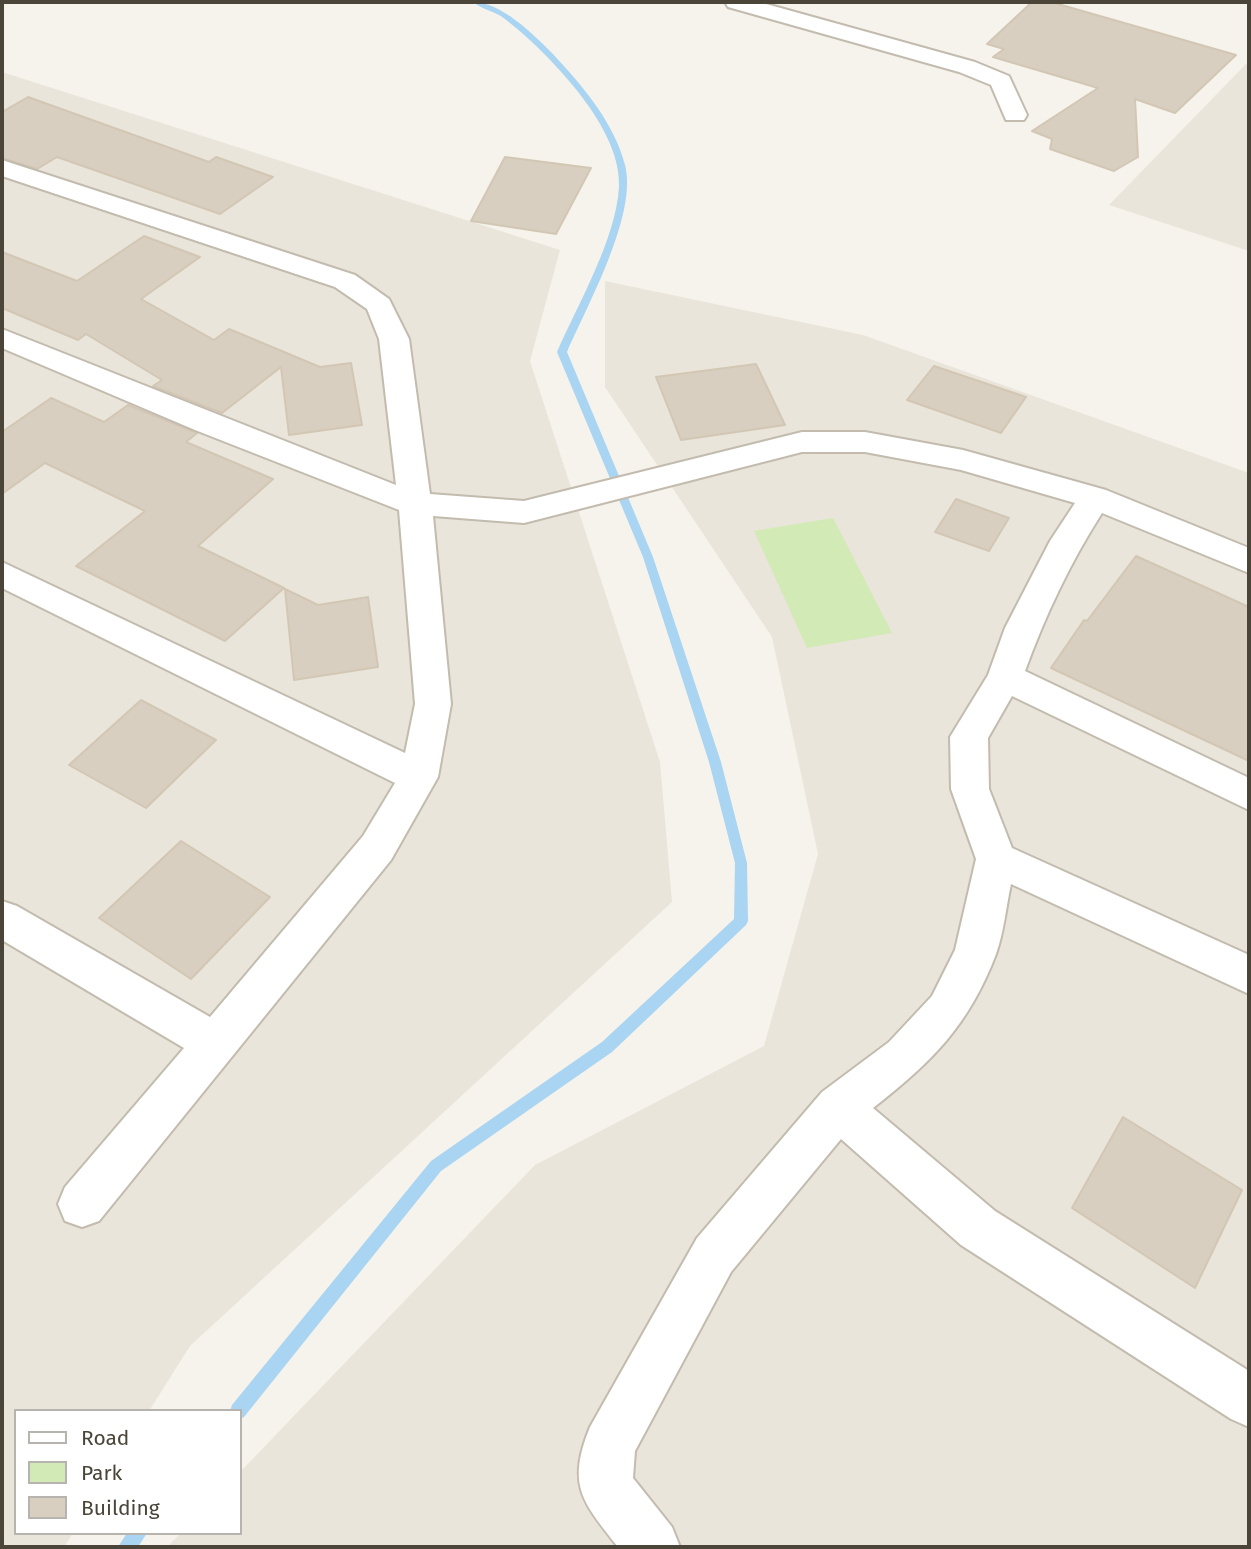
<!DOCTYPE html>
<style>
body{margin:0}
#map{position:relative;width:1251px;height:1549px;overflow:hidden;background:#f6f3ec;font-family:"Fira Sans",sans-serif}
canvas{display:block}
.frame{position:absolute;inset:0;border:4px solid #4b4439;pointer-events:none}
.legend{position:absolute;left:14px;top:1409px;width:228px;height:126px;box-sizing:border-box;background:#fff;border:2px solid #b7b4b0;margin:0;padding:9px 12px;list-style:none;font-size:21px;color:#4b4439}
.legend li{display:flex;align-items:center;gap:14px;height:35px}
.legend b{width:35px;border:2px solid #b7b4b0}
</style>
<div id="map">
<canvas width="1251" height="1549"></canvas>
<div class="frame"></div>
<ul class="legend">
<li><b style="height:9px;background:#fff"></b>Road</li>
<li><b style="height:19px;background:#d2eab5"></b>Park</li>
<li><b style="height:19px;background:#d8cfc1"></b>Building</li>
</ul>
</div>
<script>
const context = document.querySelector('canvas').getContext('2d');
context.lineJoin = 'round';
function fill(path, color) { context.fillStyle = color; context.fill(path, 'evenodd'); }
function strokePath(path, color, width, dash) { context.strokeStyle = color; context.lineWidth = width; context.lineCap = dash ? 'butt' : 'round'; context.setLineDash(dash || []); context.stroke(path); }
const residential = new Path2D(`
 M1249 61V251L1109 205 1243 67Z
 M2 72 560 250 530 361 660 762 672 902 190 1346 149 1411H16V1533H73L64 1547H2Z
 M605 281 863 335 1249 473V1547H167L181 1533H240V1472L535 1165 764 1046 818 854 772 637 605 387Z`);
const green = new Path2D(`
 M833 518 892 633 807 648 754 531Z`);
const stream = new Path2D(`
 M473 2C501 2 533 34 552 53 581 84 614 122 625 165 638 214 587 306 567 352L653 557 721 762 747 863 748 921 746 925 612 1052 441 1171 244 1417 240 1419V1411H230L232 1405 431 1161 602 1042 734 919 735 863 709 762 643 557 557 352C578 304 616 239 619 187 622 132 560 67 522 33 515 27 508 21 501 16 492 11 480 8 473 2Z
 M127 1533H147L138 1547H118Z`);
const building = new Path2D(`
 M1032 2H1051L1236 55 1175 113 1135 99 1138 157 1114 171 1050 149 1052 139 1032 131 1098 88 993 57 1004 49 987 44Z
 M28 97 209 162 216 157 273 177 220 214 57 157 37 169 2 158V112Z
 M505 157 591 168 556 234 471 221Z
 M144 236 200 257 141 299 214 340 229 329 320 367 351 363 362 425 289 435 281 367 222 413 153 386 162 380 86 334 78 340 2 308V252L77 281Z
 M756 364 785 425 681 440 656 377Z
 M934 366 1026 397 1001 433 907 400Z
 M51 398 104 422 128 405 197 433 186 442 273 479 198 546 284 588 225 641 76 566 145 511 45 463 2 494V432Z
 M956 499 1009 518 989 551 935 532Z
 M1136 556 1249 607V761L1051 668 1084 620 1087 621Z
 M285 589 318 605 368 597 378 667 294 680Z
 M141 700 216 740 146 808 69 765Z
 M181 841 270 897 191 979 99 918Z
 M1123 1117 1242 1190 1195 1288 1072 1208Z`);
const minor = new Path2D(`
 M725 2H759L975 62 1009 76 1027 115 1024 120H1006L991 85 959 72 728 7Z
 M2 160 355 275 389 299 409 339 430 494 524 501 802 432H865L963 450 1106 490 1249 548V573L1102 513C1070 563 1045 616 1025 671L1249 778V810L1012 696 988 738 989 789 1012 848 1249 955V994L1011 884C1006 907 1004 932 996 954 969 1025 932 1062 873 1108L995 1211 1249 1371V1427L1231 1419 961 1245 841 1139 731 1272 635 1451 633 1478 672 1527 680 1547H618C583 1502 566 1486 590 1427L697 1238 822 1092 889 1042 932 996 955 950 976 859 951 789 950 737 988 675 1005 628 1050 541 1075 503 961 470 865 452H802L524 523 433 516 451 704 438 777 391 860 99 1221 82 1227 65 1221 58 1204 65 1187 184 1048 2 940V901L17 906 210 1017 363 836 395 783 2 588V562L405 753 415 704 399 510 195 430 2 348V329L396 485 379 339 367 309 335 287 2 176Z`);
fill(residential, '#eae5da');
fill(green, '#d2eab5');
fill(stream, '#a9d4f2');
fill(building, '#d8cfc1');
strokePath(building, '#d3c7b4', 2);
strokePath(minor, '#c2bbae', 4);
fill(minor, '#fff');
</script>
